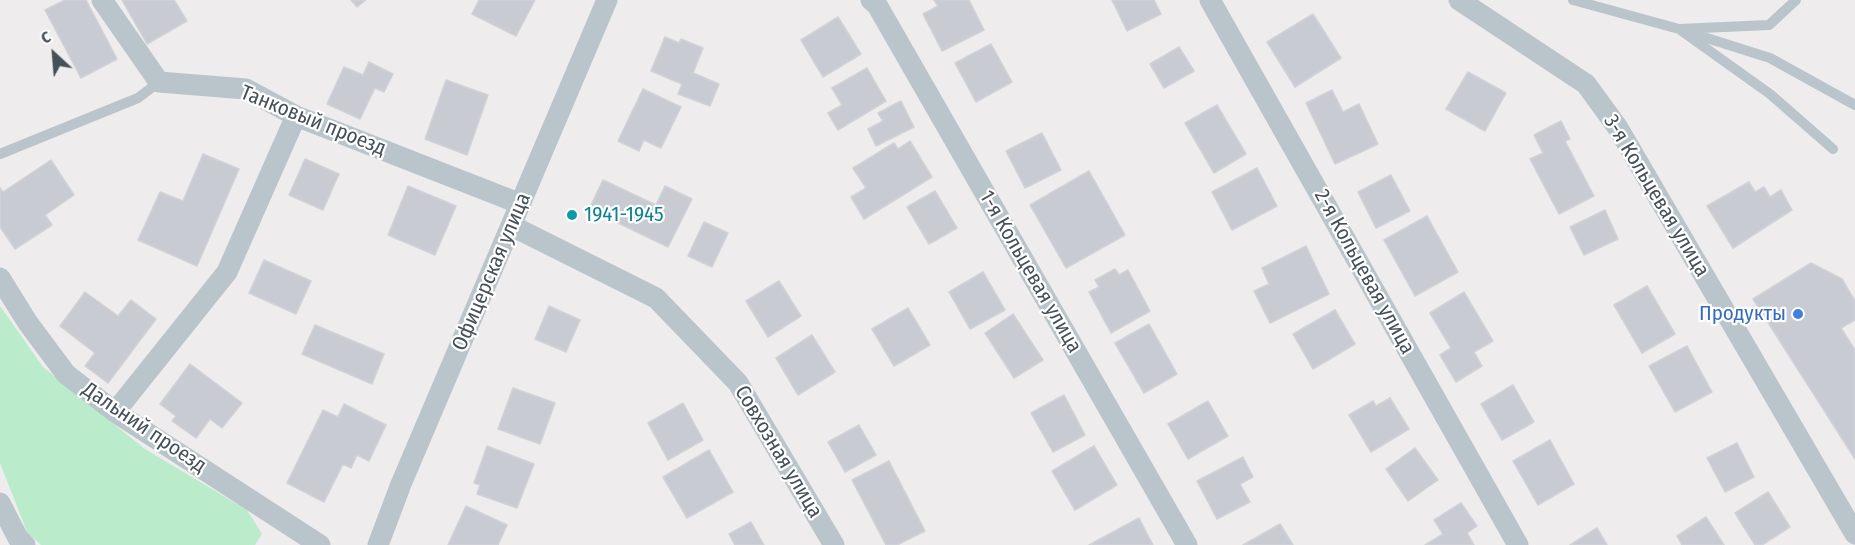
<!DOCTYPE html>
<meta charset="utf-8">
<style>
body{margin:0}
#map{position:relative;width:1855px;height:545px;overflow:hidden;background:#eeecec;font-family:"Fira Sans Condensed",sans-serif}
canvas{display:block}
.north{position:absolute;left:24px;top:24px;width:60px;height:60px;-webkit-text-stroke:4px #fff;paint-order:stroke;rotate:334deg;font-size:16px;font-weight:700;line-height:24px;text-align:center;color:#455058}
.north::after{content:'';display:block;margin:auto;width:21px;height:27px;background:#455058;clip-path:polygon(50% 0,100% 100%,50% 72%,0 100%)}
</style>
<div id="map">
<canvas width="1855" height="545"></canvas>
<div class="north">С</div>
</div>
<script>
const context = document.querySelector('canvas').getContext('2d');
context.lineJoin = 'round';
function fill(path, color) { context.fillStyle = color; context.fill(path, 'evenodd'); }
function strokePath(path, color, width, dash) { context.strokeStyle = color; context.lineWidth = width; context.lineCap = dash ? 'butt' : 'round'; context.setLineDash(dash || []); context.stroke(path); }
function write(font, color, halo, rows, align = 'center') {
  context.font = font + ' "Fira Sans Condensed",sans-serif'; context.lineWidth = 4.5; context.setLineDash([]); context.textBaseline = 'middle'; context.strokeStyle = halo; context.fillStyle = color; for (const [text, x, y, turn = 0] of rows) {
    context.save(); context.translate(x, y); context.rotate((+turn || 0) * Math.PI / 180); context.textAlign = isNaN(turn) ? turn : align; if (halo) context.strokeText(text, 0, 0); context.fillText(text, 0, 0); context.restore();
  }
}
const green = new Path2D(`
 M0 306 43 367 145 449 247 510 262 534 255 545H41L27 532 0 463Z`);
const building = new Path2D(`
 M65 0H86L117 59 81 78 45 10Z
 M122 0H174L187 21 147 44Z
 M351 0H366L357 7Z
 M479 0H535L516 36 472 14Z
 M934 0H969L984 30 942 51 923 14 938 6Z
 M1112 0H1154L1161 14 1127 31Z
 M1313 14 1341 58 1295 87 1267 42Z
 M838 17 861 54 823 77 801 40Z
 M665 37 679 43 681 39 703 48 693 73 719 84 710 106 678 94 682 84 651 71Z
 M991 44 1012 82 976 102 955 63Z
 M1179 47 1194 71 1164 88 1150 64Z
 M369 62 393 74 384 92 375 88 360 119 327 104 344 67 363 75Z
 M867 68 886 101 838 130 828 113 842 105 832 88Z
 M1468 72 1506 93 1485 131 1446 109Z
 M446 80 488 95 467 155 425 139Z
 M643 89 681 107 661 148 644 140 639 151 618 141Z
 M1332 90 1343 112 1359 104 1378 144 1335 164 1306 103Z
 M901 101 914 127 876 146 868 129 883 121 878 113Z
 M1217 105 1246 154 1214 173 1185 123Z
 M1561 121 1570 139 1565 141 1594 196 1559 214 1530 159 1543 153 1534 135Z
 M1042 133 1061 170 1025 188 1006 151Z
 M910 141 932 177 864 219 851 197 866 188 853 168 894 143 898 149Z
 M203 154 239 169 197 266 138 240 160 192 183 201Z
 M305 159 339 174 323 210 289 195Z
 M51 160 74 195 45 215 52 225 15 249 0 227V188L3 192Z
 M1257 168 1277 206 1232 230 1212 192Z
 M1089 171 1125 235 1066 268 1030 205Z
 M1391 175 1410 211 1376 228 1358 192Z
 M603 180 656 205 665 186 692 199 668 247 589 209Z
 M1749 182 1755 192 1764 187 1770 197 1781 190 1792 210 1733 248 1707 206Z
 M408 186 456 206 435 255 388 235Z
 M935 191 957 228 929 244 907 207Z
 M1605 210 1618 239 1584 255 1570 227Z
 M1427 216 1458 272 1415 296 1384 240Z
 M704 222 728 233 712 267 688 256Z
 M1306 246 1329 294 1270 323 1254 291 1269 284 1262 268Z
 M264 260 311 281 296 314 249 293Z
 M1811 263 1842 279 1855 301V320L1841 328 1855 350V459L1753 299Z
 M1115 269 1119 275 1128 270 1150 311 1111 333 1089 292 1099 287 1095 280Z
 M983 272 1005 310 970 329 949 292Z
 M779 281 801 316 768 337 746 301Z
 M1647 286 1675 334 1642 353 1614 305Z
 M85 292 118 316 131 300 156 319 108 383 85 366 95 353 60 326Z
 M1464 292 1493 341 1474 352 1482 366 1456 382 1440 355 1451 348 1430 313Z
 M549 306 580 320 566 352 535 339Z
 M908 308 930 345 894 366 872 329Z
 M1335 310 1355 344 1313 369 1293 334Z
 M1013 314 1043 360 1014 378 985 333Z
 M1149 324 1177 374 1144 393 1115 343Z
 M315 325 384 354 372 384 302 354Z
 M812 335 835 372 798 395 776 358Z
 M1687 346 1712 392 1675 412 1649 366Z
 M190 364 242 403 222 428 210 419 196 438 172 421 176 416 160 404Z
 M1513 385 1534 422 1502 440 1481 404Z
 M513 388 555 403 540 444 498 429Z
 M1064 395 1085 435 1053 452 1031 413Z
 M1390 398 1409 429 1371 452 1349 415 1373 401 1376 406Z
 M1208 401 1228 436 1188 459 1168 424Z
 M683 403 703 440 668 460 648 423Z
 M344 404 386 425 369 461 357 455 351 468 343 464 324 502 287 483 323 410 338 417Z
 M859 425 876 455 845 472 828 442Z
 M1550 440 1574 484 1538 505 1513 461Z
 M1737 443 1754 477 1725 492 1707 458Z
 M487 446 534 464 517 508 477 494 480 485 474 483Z
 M1094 446 1117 485 1075 510 1052 471Z
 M1415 448 1438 480 1408 501 1386 469Z
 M709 450 733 492 687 518 663 477Z
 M1243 457 1253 477 1240 484 1250 502 1217 519 1197 481Z
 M889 461 925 531 897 545H886L852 480Z
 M1768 492 1790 527 1762 545H1755L1735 513Z
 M1461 503 1477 526 1467 533 1474 545H1425L1443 534 1434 520Z
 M466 506 507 525 498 545H448Z
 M1706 517 1724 545H1682L1677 536Z
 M1139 518 1153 545H1089Z
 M751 522 764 545H735L729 534Z
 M1280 524 1293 545H1243Z
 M1597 528 1607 545H1570Z`);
const service = new Path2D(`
 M1573 0 1679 29 1769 25 1796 0
 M1679 29 1770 94 1833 149
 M1691 33 1770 58 1855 105
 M0 154 138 98 159 82`);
const minor = new Path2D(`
 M102 0 159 82 246 89 296 116 521 204
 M871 0 877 5 1187 545
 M1210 0 1518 545
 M1459 0 1586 84 1618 128 1855 534
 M512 226 656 298 738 383 834 545
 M0 278 28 323 66 374 115 412 320 545
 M115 412 227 272 296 116
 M0 503 18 538 25 545
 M378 545 401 484 607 0`);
const markers = [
 [572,215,6,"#0f9aa8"],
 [1798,314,6,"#3f7fe0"]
];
const streetNames = [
 ["Танковый проезд",313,121,22],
 ["3-я Кольцевая улица",1656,196,59],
 ["Офицерская улица",492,272,-67],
 ["1-я Кольцевая улица",1030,272,60],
 ["2-я Кольцевая улица",1364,272,61],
 ["Дальний проезд",144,428,34],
 ["Совхозная улица",778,452,59]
];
const cultureNames = [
 ["1941-1945",584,215]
];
const shopNames = [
 ["Продукты",1786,314]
];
fill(green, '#baeccb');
fill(building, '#c8cbd1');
strokePath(building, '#d0d2d7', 1.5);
strokePath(service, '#bac4cb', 10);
strokePath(minor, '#bac4cb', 21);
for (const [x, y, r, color] of markers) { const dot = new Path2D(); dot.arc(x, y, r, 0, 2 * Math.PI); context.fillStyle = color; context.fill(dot); strokePath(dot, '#fff', 2); }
write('21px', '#455058', '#fff', streetNames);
write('21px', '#0d838f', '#fff', cultureNames, 'left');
write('21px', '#366cbe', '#fff', shopNames, 'right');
</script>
